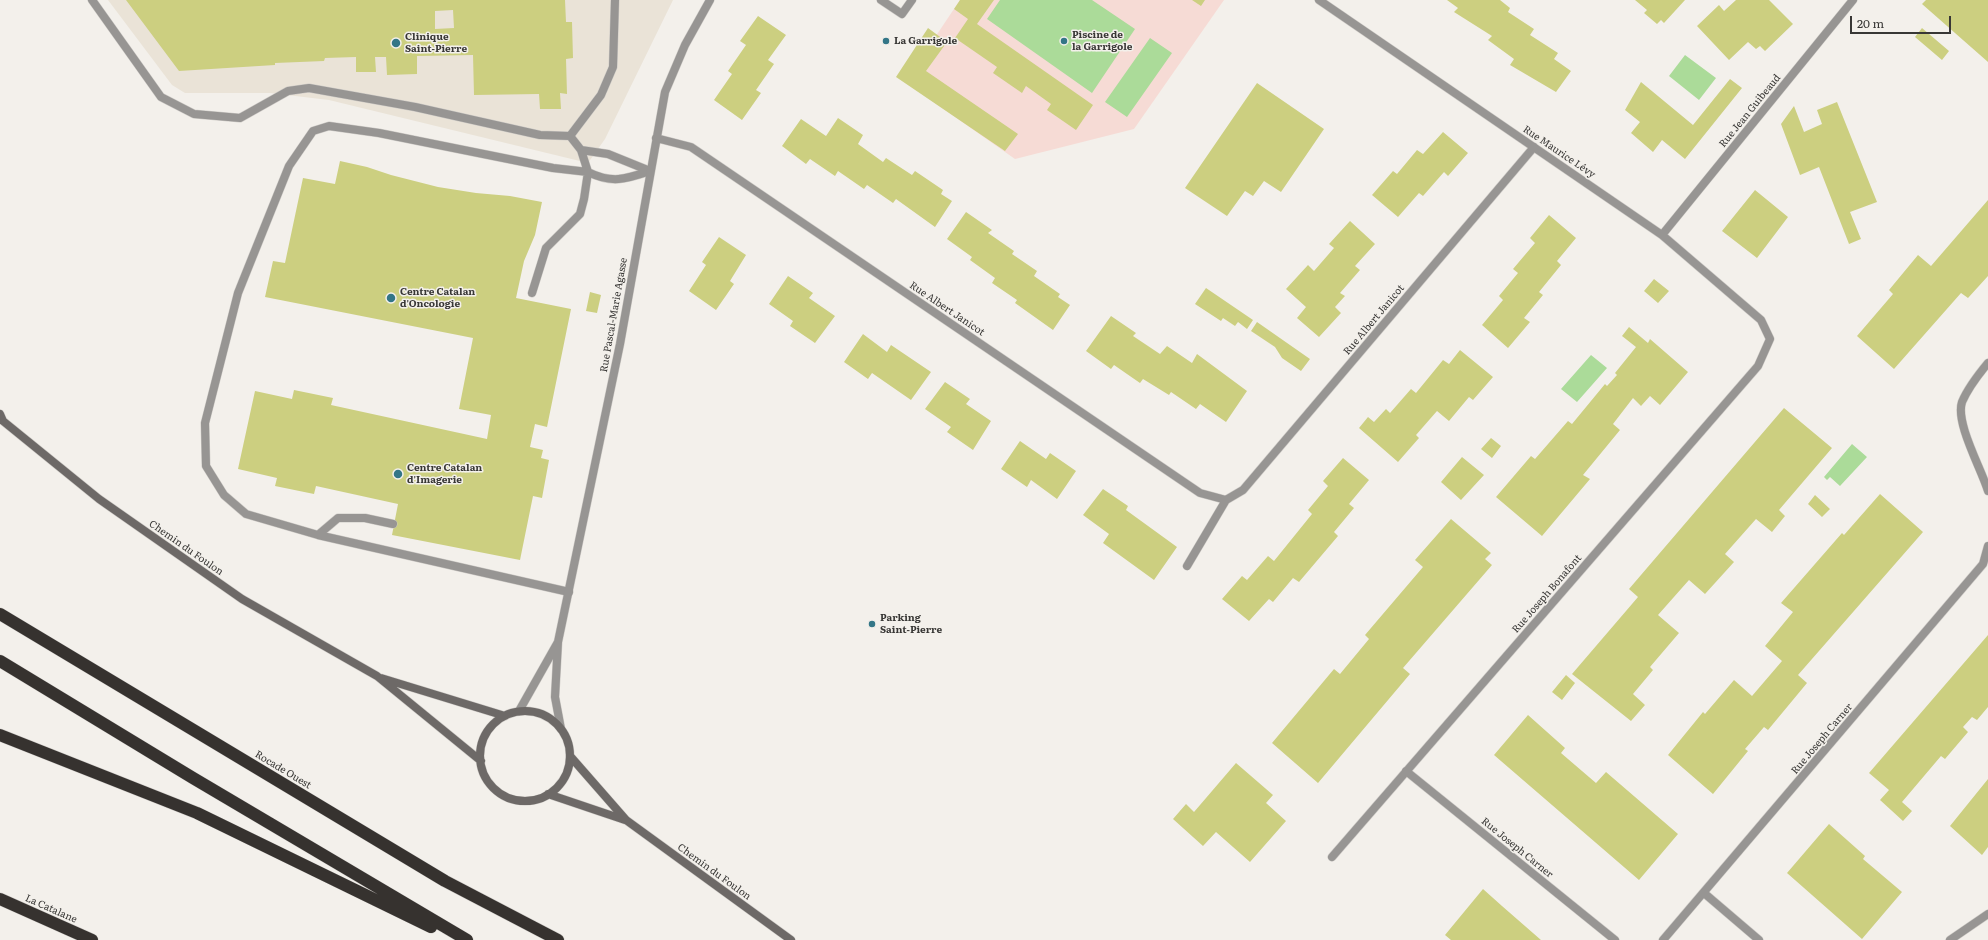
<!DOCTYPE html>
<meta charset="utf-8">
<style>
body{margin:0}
#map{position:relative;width:1988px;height:940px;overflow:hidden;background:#f3f0eb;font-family:Literata,serif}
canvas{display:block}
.scale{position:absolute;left:1850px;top:16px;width:101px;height:18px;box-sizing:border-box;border:2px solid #383735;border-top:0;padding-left:5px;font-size:12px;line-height:14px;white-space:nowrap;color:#383735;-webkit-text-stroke:3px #f3f0eb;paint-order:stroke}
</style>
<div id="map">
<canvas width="1988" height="940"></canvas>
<div class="scale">20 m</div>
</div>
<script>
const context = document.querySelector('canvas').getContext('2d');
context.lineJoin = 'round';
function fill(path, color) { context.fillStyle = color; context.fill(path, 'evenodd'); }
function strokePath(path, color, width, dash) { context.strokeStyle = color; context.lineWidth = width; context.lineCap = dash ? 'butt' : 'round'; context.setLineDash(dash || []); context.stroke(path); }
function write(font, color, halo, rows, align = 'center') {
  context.font = font + ' Literata,serif'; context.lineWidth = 3; context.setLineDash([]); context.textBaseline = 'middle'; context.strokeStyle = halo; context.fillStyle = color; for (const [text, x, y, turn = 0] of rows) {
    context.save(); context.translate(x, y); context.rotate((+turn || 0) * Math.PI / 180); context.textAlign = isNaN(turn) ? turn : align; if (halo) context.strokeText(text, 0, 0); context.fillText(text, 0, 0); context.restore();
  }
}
const built = new Path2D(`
 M108 0H673L605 139 588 163 329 100 270 93H185L172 85Z`);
const green = new Path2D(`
 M960 0H1224L1134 129 1015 159 905 82Z`);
const water = new Path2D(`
 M1000 0H1092L1135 29 1092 93 987 19Z
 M1150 38 1172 53 1127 117 1105 102Z
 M1685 55 1716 78 1699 100 1669 76Z
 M1591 355 1607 368 1577 402 1561 389Z
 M1852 444 1867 457 1840 486 1830 477 1827 480 1824 477Z`);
const building = new Path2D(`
 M126 0H565L566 22H572L573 58 566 59 567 94 560 93 561 109H540L539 94 474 95 473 55 417 56V74L387 75 386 57H375L376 72H356V57L325 58 324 61 275 63V65L179 71ZM453 10 454 28 435 29V11Z
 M960 0H994L977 24 1093 105 1076 130 1047 110 1051 104 1026 86 1022 93 993 73 997 67 955 38 968 19 954 9Z
 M1192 0H1205L1201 6Z
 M1447 0H1500L1510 8 1508 12 1534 29 1530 35 1558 53 1554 59 1571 71 1556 92 1510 65 1514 59 1488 40 1492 36 1454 12 1458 8Z
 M1635 0H1685L1664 23 1661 20 1657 24 1644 13 1647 10Z
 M1736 0H1769L1793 24 1765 51 1760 46 1756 49 1748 42 1729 60 1697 26 1719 5 1724 11Z
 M1926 0H1988V62L1922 4Z
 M758 16 786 35 768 60 774 64 756 90 761 93 742 120 714 100 732 74 728 71 746 45 740 41Z
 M928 28 947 42 926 71 1018 134 1005 151 896 77Z
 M1922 28 1949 51 1942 60 1915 37Z
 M1730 79 1742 88 1685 159 1662 140 1653 152 1631 133 1640 122 1625 110 1641 82 1693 125Z
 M1257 83 1324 129 1281 192 1264 181 1253 196 1245 191 1227 216 1185 188Z
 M1837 102 1877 202 1850 212 1861 239 1849 244 1819 167 1800 175 1781 124 1794 106 1804 132 1822 124 1817 110Z
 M838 118 863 135 858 144 883 162 886 158 912 175 915 171 943 190 941 194 952 201 935 227 896 199 893 203 867 185 864 189 838 171 835 176 810 159 806 164 782 146 801 119 826 136Z
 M1443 132 1468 153 1448 176 1444 172 1423 196 1419 193 1398 217 1372 195 1393 171 1397 174 1417 150 1423 154Z
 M340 161 367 167 391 175 438 187 476 193 510 196 542 202 535 235 524 261 516 298 571 309 547 427 535 424 530 447 543 450 541 458 549 460 542 498 533 496 520 560 392 535 398 504 316 486 314 494 275 486 277 478 238 469 255 391 292 399 294 390 333 398 331 405 487 439 491 415 459 409 473 338 265 297 273 261 285 263 303 178 335 184Z
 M1755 190 1788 217 1757 258 1722 231Z
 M1988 200V276L1968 298 1961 293 1894 369 1857 336 1893 294 1889 290 1918 255 1931 266Z
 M966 212 992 230 988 233 1014 251 1012 254 1037 271 1034 276 1060 294 1058 297 1070 305 1053 330 1015 303 1017 300 992 283 995 278 970 260 972 257 947 239Z
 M1549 215 1576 238 1557 261 1561 265 1539 292 1543 295 1524 318 1530 322 1508 348 1482 325 1503 300 1499 296 1518 273 1513 269 1535 243 1530 238Z
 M1350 221 1375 244 1355 266 1360 270 1340 293 1345 296 1335 307 1341 313 1319 337 1297 318 1306 307 1286 289 1308 265 1314 271 1334 248 1329 244Z
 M719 237 746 255 730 281 734 284 716 310 689 291 706 265 702 262Z
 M788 276 813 293 809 298 835 316 815 343 790 326 793 321 769 304Z
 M1654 279 1669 291 1658 303 1644 291Z
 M1206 288 1253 320 1247 329 1238 322 1235 326 1223 318 1221 321 1195 304Z
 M590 292 601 295 597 313 586 311Z
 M1111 316 1136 333 1133 336 1160 354 1167 346 1192 363 1197 354 1247 391 1226 422 1200 404 1196 409 1171 392 1169 395 1143 379 1140 383 1114 365 1111 369 1086 351Z
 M1257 322 1310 359 1301 371 1282 358 1275 347 1251 331Z
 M1629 327 1648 343 1650 339 1688 372 1660 405 1650 396 1641 406 1633 398 1613 424 1620 430 1583 475 1590 479 1542 536 1496 497 1531 456 1535 459 1568 421 1572 424 1605 384 1607 386 1617 375 1615 373 1636 347 1622 336Z
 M863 334 887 352 891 345 931 372 911 400 872 373 868 379 844 362Z
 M1460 350 1493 377 1473 400 1469 397 1449 421 1437 411 1416 435 1419 438 1398 462 1359 428 1368 417 1374 422 1386 409 1390 413 1411 389 1416 393 1443 360 1449 364Z
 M945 382 970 399 966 404 991 421 973 450 947 432 951 427 925 409Z
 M1784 408 1832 448 1779 510 1785 516 1772 532 1756 519 1725 554 1734 562 1705 594 1689 580 1658 615 1679 633 1650 667 1653 670 1633 694 1645 705 1631 721 1572 674 1638 597 1629 589Z
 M1491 438 1501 446 1492 458 1481 449Z
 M1020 441 1046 459 1050 453 1076 471 1057 499 1031 480 1027 487 1001 469Z
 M1462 457 1484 475 1461 500 1441 482Z
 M1343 458 1369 480 1349 504 1354 508 1334 532 1338 536 1299 582 1293 578 1273 602 1269 599 1249 621 1222 599 1242 576 1247 580 1268 556 1274 561 1312 514 1308 510 1328 486 1323 481Z
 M1103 489 1128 506 1126 510 1177 547 1154 580 1103 543 1109 534 1083 515Z
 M1880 494 1923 532 1798 675 1807 683 1768 730 1764 727 1758 734 1745 749 1748 751 1713 794 1668 755 1703 712 1705 714 1734 680 1752 696 1782 661 1765 646 1793 612 1781 603 1842 533 1844 535Z
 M1815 495 1830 509 1822 517 1808 504Z
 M1451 519 1491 553 1485 559 1492 565 1403 668 1410 674 1318 783 1272 743 1334 669 1340 674 1369 639 1365 635 1423 567 1415 560Z
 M1988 635V707L1977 720 1972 717 1963 727 1968 732 1945 759 1941 756 1902 802 1912 811 1903 821 1880 800 1889 790 1869 773Z
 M1566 675 1575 683 1562 700 1552 692Z
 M1528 715 1565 748 1561 753 1596 783 1606 772 1678 834 1639 880 1494 755Z
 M1236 763 1273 795 1266 803 1286 821 1250 862 1216 832 1203 846 1173 819 1186 804 1194 812Z
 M1988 779V847L1982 855 1950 826Z
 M1829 824 1865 856 1863 859 1902 892 1862 939 1787 873Z
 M1483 889 1502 906 1541 940H1451L1445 935Z`);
const lane = new Path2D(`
 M92 0 161 97 194 114 240 118 288 91 309 88 415 107 540 135 570 136 601 95 613 67 615 0
 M881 0 902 14 912 0
 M570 136 581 150
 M581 150 608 154 650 171C626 179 612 184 588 172Z
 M532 293 546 248 580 214 584 199 588 172 553 168 379 133 329 126 313 131 289 166 238 293 205 423 206 466 224 495 246 514 318 535 569 592
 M318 535 338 518H365L393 524`);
const street = new Path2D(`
 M1319 0 1662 235 1761 320 1770 339 1758 366 1332 857
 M656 138 691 147 1200 493 1226 500 1243 490 1534 147
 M1662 235 1853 0
 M1988 363C1978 375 1968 388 1962 402 1955 423 1982 470 1988 491
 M1187 566 1226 500
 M558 642 620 344 665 92 685 45 710 0
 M519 711 558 642 555 697 561 729
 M1406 771 1615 940
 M1704 893 1759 940
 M1663 940 1983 564 1988 546
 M1950 940 1988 914`);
const secondary = new Path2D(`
 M0 414 3 421 99 499 242 599 377 676 481 761
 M381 678 505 716
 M480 756a45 45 0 1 1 90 0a45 45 0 1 1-90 0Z
 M570 756 626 820 791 940
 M548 794 625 820`);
const highway = new Path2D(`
 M0 614 445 881 558 940
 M0 661 193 778 467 940
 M0 735 197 813 431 927
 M0 899 92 940`);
const markers = [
 [886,41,4,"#337687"],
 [1064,41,4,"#337687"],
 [396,43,5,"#337687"],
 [391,298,5,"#337687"],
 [398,474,5,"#337687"],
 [872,624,4,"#337687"]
];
const poiNames = [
 ["Piscine de",1072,35],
 ["la Garrigole",1072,47],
 ["Clinique",405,37],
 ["Saint-Pierre",405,49],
 ["La Garrigole",894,41],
 ["Centre Catalan",400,292],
 ["d'Oncologie",400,304],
 ["Centre Catalan",407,468],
 ["d'Imagerie",407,480],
 ["Parking",880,618],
 ["Saint-Pierre",880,630]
];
const streetNames = [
 ["Rue Jean Guibeaud",1750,111,-51],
 ["Rue Maurice Lévy",1559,152,34],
 ["Rue Albert Janicot",947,309,34],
 ["Rue Pascal-Marie Agasse",614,315,-80],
 ["Rue Albert Janicot",1374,320,-50],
 ["Chemin du Foulon",186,548,35],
 ["Rue Joseph Bonafont",1547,594,-49],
 ["Rue Joseph Carner",1822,739,-50],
 ["Rocade Ouest",283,770,31],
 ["Rue Joseph Carner",1517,848,39],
 ["Chemin du Foulon",714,872,36],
 ["La Catalane",51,909,24]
];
fill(built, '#eae3d7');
fill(green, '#f6dbd5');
fill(water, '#abdb99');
fill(building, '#cccf80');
strokePath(lane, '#cecbc7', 9);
strokePath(street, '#cecbc7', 9);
strokePath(secondary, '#cecbc7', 9);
strokePath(highway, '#cecbc7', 13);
strokePath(lane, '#979593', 8);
strokePath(street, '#979593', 8);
strokePath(secondary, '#6d6967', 8);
strokePath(highway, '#36322f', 12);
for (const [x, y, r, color] of markers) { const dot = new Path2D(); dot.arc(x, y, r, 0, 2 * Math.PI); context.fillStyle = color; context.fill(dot); strokePath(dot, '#f3f0eb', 1.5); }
write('bold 10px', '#383735', '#f3f0eb', poiNames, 'left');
write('10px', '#383735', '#f3f0eb', streetNames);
</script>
